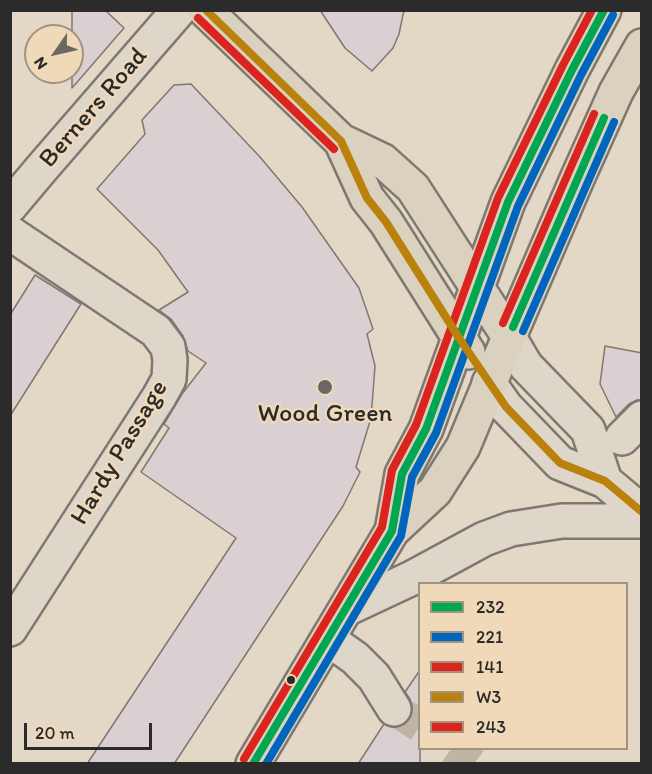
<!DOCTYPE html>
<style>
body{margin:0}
#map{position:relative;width:652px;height:774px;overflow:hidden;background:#e3d7c6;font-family:Itim,sans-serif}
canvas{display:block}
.frame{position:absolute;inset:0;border:12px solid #2b2b2b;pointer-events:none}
.legend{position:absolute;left:418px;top:582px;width:210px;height:168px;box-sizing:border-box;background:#f0d9b9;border:2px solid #a19380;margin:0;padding:8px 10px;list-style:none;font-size:18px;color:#2b2b2b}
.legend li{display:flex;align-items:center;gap:12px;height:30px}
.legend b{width:30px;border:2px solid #a19380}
.north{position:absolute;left:24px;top:24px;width:60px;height:60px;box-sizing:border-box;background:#f0d9b9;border:2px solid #a19380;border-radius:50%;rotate:236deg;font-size:16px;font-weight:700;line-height:24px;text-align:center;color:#2b2b2b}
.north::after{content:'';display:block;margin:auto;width:21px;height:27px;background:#6b6761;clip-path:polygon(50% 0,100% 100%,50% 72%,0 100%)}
.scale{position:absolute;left:24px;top:723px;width:128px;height:27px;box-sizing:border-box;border:3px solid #2b2b2b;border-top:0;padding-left:8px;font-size:18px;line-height:21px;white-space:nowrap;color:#2b2b2b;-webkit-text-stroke:4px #f0d9b9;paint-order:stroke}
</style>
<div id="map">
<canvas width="652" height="774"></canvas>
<div class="frame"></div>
<ul class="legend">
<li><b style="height:8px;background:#00a651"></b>232</li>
<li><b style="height:8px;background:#0065bd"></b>221</li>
<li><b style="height:8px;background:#dc241f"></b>141</li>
<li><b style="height:8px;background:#ba810d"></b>W3</li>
<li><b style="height:8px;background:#dc241f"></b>243</li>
</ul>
<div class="north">N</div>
<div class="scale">20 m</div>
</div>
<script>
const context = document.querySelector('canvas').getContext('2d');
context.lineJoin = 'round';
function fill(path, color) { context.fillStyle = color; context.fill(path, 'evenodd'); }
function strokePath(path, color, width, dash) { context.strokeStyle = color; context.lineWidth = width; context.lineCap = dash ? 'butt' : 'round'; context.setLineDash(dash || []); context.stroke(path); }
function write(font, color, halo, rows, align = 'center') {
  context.font = font + ' Itim,sans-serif'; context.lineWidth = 4.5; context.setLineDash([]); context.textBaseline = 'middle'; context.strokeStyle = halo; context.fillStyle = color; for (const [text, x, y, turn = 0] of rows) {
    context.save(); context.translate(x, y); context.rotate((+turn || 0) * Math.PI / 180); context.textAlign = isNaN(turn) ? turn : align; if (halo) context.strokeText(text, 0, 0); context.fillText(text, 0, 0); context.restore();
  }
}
const building = new Path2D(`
 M72 10H105L124 28 72 88Z
 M320 10H404L399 34 393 48 372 71 345 48Z
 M191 84 260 157 302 207 359 288 373 329 367 334 375 366 371 418 356 467 360 472 343 506 174 764H87L236 538 141 472 169 428 164 424 182 394 206 363 188 351 183 336 171 319 159 310 188 292 158 250 97 189 145 134 142 120 174 85Z
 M35 275 81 304 10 416V315Z
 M605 346 642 353V400H637L629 404 616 417 600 384Z
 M420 670V764H358L384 724 395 728 403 725 410 718 413 708 410 699 405 692Z`);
const minorTunnel = new Path2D(`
 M394 709 420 726
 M452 748 474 764`);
const minor = new Path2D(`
 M10 206 42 168 179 10
 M10 233 156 331 168 347 170 360 169 379 159 397 10 629
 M509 337 526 366 588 430 605 481
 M489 383 506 407 560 463 605 481 642 512
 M622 438 642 418
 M346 609 412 578 484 539 511 529 562 521H642
 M328 639 355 658 374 677 394 709`);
const major = new Path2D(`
 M205 10 341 141 383 161 413 188 509 337
 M341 141 367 198 386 222 468 352
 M392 531 402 474 426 429 508 202 572 70 604 10
 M253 764 392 531 435 491 463 447 509 337 577 179 616 92 642 46`);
const bus1 = new Path2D(`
 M513 327 604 118
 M253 764 392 531 402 474 426 429 508 202 572 70 604 10`);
const bus2 = new Path2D(`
 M523 331 614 122
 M266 764 401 536 412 477 436 433 518 206 581 75 613 15`);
const bus3 = new Path2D(`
 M503 323 594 114
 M244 759 382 527 392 470 416 425 498 198 563 65 592 10`);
const bus4 = new Path2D(`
 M206 10 341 141 367 198 386 222 459 338 506 407 560 463 605 481 642 512`);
const bus5 = new Path2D(`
 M198 18 334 149`);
const markers = [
 [325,387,8,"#6b6761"],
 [291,680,5,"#2b2b2b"]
];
const streetNames = [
 ["Berners Road",94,108,-49],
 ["Hardy Passage",120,453,-59]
];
const poiNames = [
 ["Wood Green",325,414]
];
fill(building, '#dbd0d1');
strokePath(building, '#7e7871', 1.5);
strokePath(minorTunnel, '#beb5a7', 33, [33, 16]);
strokePath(minor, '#7e7871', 38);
strokePath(major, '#7e7871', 38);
strokePath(minor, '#dfd6ca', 33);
strokePath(major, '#dad2be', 33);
strokePath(bus1, '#00a651', 8);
strokePath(bus2, '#0065bd', 8);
strokePath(bus3, '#dc241f', 8);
strokePath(bus4, '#ba810d', 8);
strokePath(bus5, '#dc241f', 8);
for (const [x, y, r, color] of markers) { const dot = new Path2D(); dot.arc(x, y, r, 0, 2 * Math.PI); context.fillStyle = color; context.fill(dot); strokePath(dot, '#f0d9b9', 2); }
write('26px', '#2b2b2b', '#f0d9b9', streetNames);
write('26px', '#2b2b2b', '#f0d9b9', poiNames);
</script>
